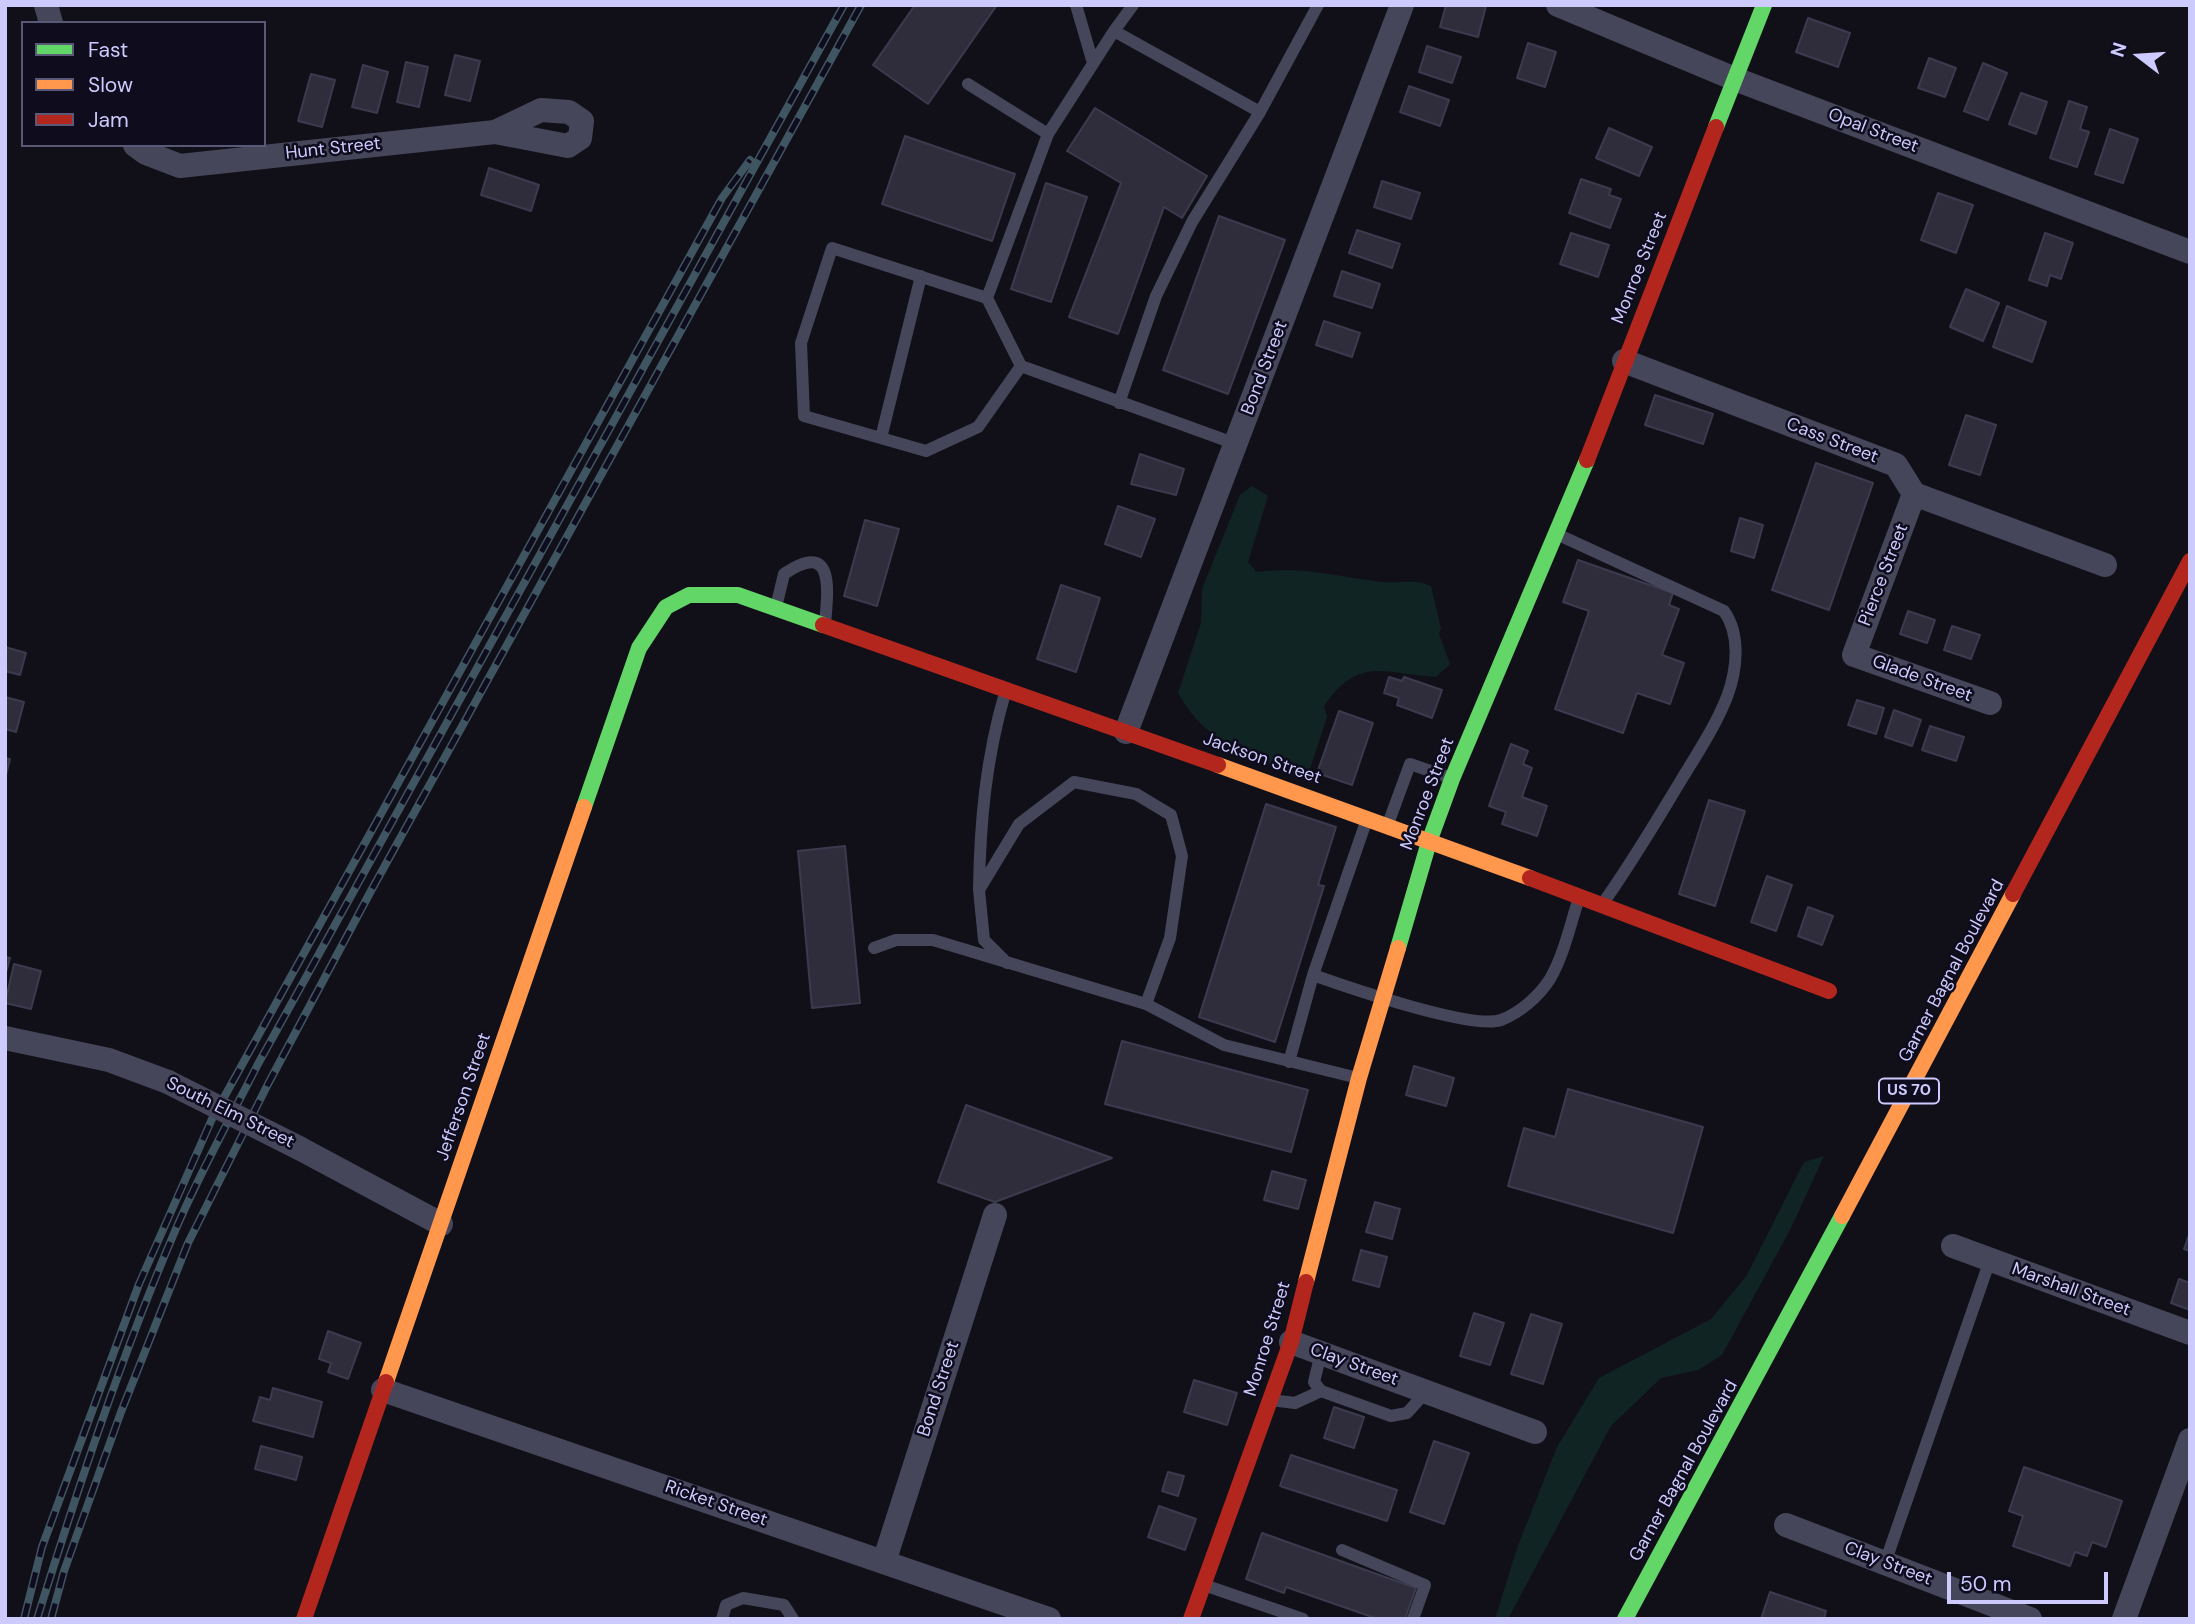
<!DOCTYPE html>
<style>
body{margin:0}
#map{position:relative;width:2195px;height:1624px;overflow:hidden;background:#111019;font-family:"DM Sans",sans-serif}
canvas{display:block}
.frame{position:absolute;inset:0;border:7px solid #cdcafd;pointer-events:none}
.legend{position:absolute;left:21px;top:21px;width:245px;height:126px;box-sizing:border-box;background:#0e0c1d;border:2px solid #5a5877;margin:0;padding:9px 12px;list-style:none;font-size:21px;color:#cdcafd}
.legend li{display:flex;align-items:center;gap:14px;height:35px}
.legend b{width:35px;border:2px solid #5a5877}
.north{position:absolute;left:2104px;top:21px;width:70px;height:70px;-webkit-text-stroke:5px #0e0c1d;paint-order:stroke;rotate:287deg;font-size:19px;font-weight:700;line-height:28px;text-align:center;color:#cdcafd}
.north::after{content:'';display:block;margin:auto;width:24px;height:32px;background:#cdcafd;clip-path:polygon(50% 0,100% 100%,50% 72%,0 100%)}
.scale{position:absolute;left:1947px;top:1572px;width:161px;height:32px;box-sizing:border-box;border:4px solid #cdcafd;border-top:0;padding-left:9px;font-size:21px;line-height:24px;white-space:nowrap;color:#cdcafd;-webkit-text-stroke:5px #0e0c1d;paint-order:stroke}
</style>
<div id="map">
<canvas width="2195" height="1624"></canvas>
<div class="frame"></div>
<ul class="legend">
<li><b style="height:9px;background:#63d668"></b>Fast</li>
<li><b style="height:9px;background:#ff974d"></b>Slow</li>
<li><b style="height:9px;background:#b3261e"></b>Jam</li>
</ul>
<div class="north">N</div>
<div class="scale">50 m</div>
</div>
<script>
const context = document.querySelector('canvas').getContext('2d');
context.lineJoin = 'round';
function fill(path, color) { context.fillStyle = color; context.fill(path, 'evenodd'); }
function strokePath(path, color, width, dash) { context.strokeStyle = color; context.lineWidth = width; context.lineCap = dash ? 'butt' : 'round'; context.setLineDash(dash || []); context.stroke(path); }
function write(font, color, halo, rows, align = 'center') {
  context.font = font + ' "DM Sans",sans-serif'; context.lineWidth = 5; context.setLineDash([]); context.textBaseline = 'middle'; context.strokeStyle = halo; context.fillStyle = color; for (const [text, x, y, turn = 0] of rows) {
    context.save(); context.translate(x, y); context.rotate((+turn || 0) * Math.PI / 180); context.textAlign = isNaN(turn) ? turn : align; if (halo) context.strokeText(text, 0, 0); context.fillText(text, 0, 0); context.restore();
  }
}
const green = new Path2D(`
 M1252 486 1268 496 1248 562 1257 572C1306 566 1336 577 1383 582 1401 584 1414 578 1431 586L1441 628 1439 634 1450 664 1436 677C1384 674 1359 655 1324 706L1327 717 1307 778C1254 757 1207 746 1178 693L1201 623 1202 589 1240 495Z
 M1824 1156 1791 1228 1722 1355 1698 1370 1661 1378 1611 1426 1508 1619H1495L1517 1548 1557 1447 1599 1378 1711 1319 1747 1275 1804 1162Z`);
const building = new Path2D(`
 M915 5H997L928 104 873 65Z
 M1446 5 1486 6 1478 37 1440 27Z
 M1808 18 1850 33 1838 67 1796 52Z
 M1528 43 1556 52 1545 87 1517 78Z
 M1427 46 1461 57 1452 83 1419 72Z
 M455 55 480 61 470 101 445 95Z
 M1929 58 1956 68 1945 97 1918 88Z
 M406 62 428 67 419 107 397 102Z
 M1983 63 2007 73 1988 120 1964 111Z
 M363 65 388 72 377 113 352 107Z
 M311 74 335 80 322 127 298 121Z
 M1409 86 1449 100 1440 126 1400 112Z
 M2021 93 2047 102 2036 134 2009 124Z
 M2069 101 2087 107 2080 129 2089 132 2077 167 2050 158Z
 M1095 108 1207 176 1182 218 1164 207 1118 334 1069 317 1121 183 1067 151Z
 M1609 128 1652 147 1639 176 1596 158Z
 M2110 129 2138 139 2123 183 2095 174Z
 M905 136 1015 174 992 241 882 204Z
 M489 168 539 185 531 211 481 195Z
 M1581 179 1611 189 1609 195 1621 199 1610 228 1569 213Z
 M1382 181 1420 193 1411 219 1374 207Z
 M1046 183 1087 197 1051 302 1011 289Z
 M1938 193 1973 205 1956 253 1921 240Z
 M1219 216 1285 240 1228 394 1163 370Z
 M1357 230 1400 244 1392 268 1349 253Z
 M1571 233 1609 245 1598 277 1560 264Z
 M2045 233 2073 243 2061 279 2050 275 2047 286 2029 280Z
 M1342 271 1380 284 1372 308 1334 296Z
 M1966 289 1999 303 1983 341 1950 327Z
 M2007 306 2046 322 2032 362 1993 347Z
 M1324 321 1360 333 1352 357 1316 345Z
 M1655 395 1713 414 1703 444 1645 425Z
 M1966 415 1996 425 1980 475 1949 465Z
 M1140 454 1184 469 1176 495 1131 484Z
 M1816 463 1873 483 1829 610 1772 590Z
 M1118 506 1155 519 1141 557 1105 544Z
 M1740 518 1763 525 1754 558 1731 551Z
 M865 520 899 529 877 606 844 596Z
 M1578 560 1673 593 1669 605 1679 609 1662 655 1684 663 1670 704 1637 693 1623 733 1555 709 1589 611 1563 602Z
 M1061 585 1100 598 1076 672 1037 659Z
 M1908 611 1935 620 1927 643 1900 634Z
 M1952 626 1980 635 1971 659 1944 650Z
 M5 647 26 653 20 675 5 671Z
 M1389 677 1402 681 1404 677 1442 690 1432 718 1397 705 1399 698 1384 693Z
 M5 697 24 702 16 732 5 729Z
 M1857 700 1884 708 1876 734 1848 725Z
 M1894 710 1921 720 1912 746 1885 737Z
 M1339 711 1373 723 1352 785 1317 773Z
 M1930 726 1964 737 1956 761 1922 750Z
 M1511 744 1528 751 1523 764 1532 768 1522 797 1547 806 1537 836 1502 824 1506 812 1489 806Z
 M5 758 10 759 5 779Z
 M1709 800 1745 811 1715 906 1679 894Z
 M1266 804 1336 827 1318 885 1324 886 1275 1042 1199 1017Z
 M845 846 860 1003 812 1008 798 851Z
 M1767 876 1792 885 1776 931 1751 922Z
 M1808 907 1833 916 1822 945 1798 936Z
 M5 957 10 958 5 976Z
 M14 964 41 971 31 1009 5 1003Z
 M1122 1041 1308 1090 1291 1152 1105 1104Z
 M1414 1066 1454 1078 1446 1106 1406 1095Z
 M1568 1089 1703 1127 1673 1233 1508 1186 1524 1128 1555 1137Z
 M966 1105 1112 1158 995 1202 938 1182Z
 M1272 1171 1306 1180 1298 1209 1264 1200Z
 M1375 1202 1400 1209 1392 1239 1366 1232Z
 M2190 1232V1251L2184 1249Z
 M1361 1250 1387 1257 1379 1287 1353 1280Z
 M2179 1279 2190 1283V1310L2171 1303Z
 M1474 1313 1504 1323 1490 1365 1460 1356Z
 M1531 1314 1562 1324 1543 1384 1511 1374Z
 M328 1331 361 1343 348 1379 328 1372 331 1363 319 1359Z
 M1194 1380 1237 1393 1227 1425 1184 1412Z
 M273 1388 322 1402 313 1437 253 1421 260 1397 270 1400Z
 M1334 1407 1364 1417 1354 1448 1324 1438Z
 M1434 1441 1469 1453 1444 1524 1410 1512Z
 M261 1446 302 1457 296 1480 255 1469Z
 M1291 1455 1397 1490 1387 1521 1280 1486Z
 M2024 1467 2122 1501 2106 1547 2092 1542 2087 1556 2075 1552 2070 1566 2013 1546 2023 1516 2009 1511Z
 M1168 1472 1184 1476 1178 1496 1162 1491Z
 M1159 1506 1196 1519 1185 1550 1148 1537Z
 M1262 1533 1416 1588 1405 1619H1378L1286 1587 1284 1593 1246 1579Z
 M1770 1592 1826 1611 1824 1619H1761Z`);
const lane = new Path2D(`
 M1076 5 1093 63
 M1114 31 1133 5
 M968 84 1048 134
 M1260 112 1318 5
 M987 298 832 248 801 343 804 416 926 451 978 427 1021 366
 M1119 403 1156 296 1192 222 1260 112 1114 31 1048 134 987 298 1021 366 1236 444
 M881 438 921 276
 M1561 536 1724 611C1741 635 1737 670 1727 697 1715 727 1697 754 1680 782 1655 823 1631 864 1603 903
 M776 607 784 574C835 539 828 590 825 624
 M1388 824 1410 764 1451 778
 M979 889C980 822 986 758 1005 693
 M874 948 896 940H933L1146 1004 1224 1045 1358 1078
 M1007 963 984 940 979 890 1019 824 1074 782 1136 794 1171 815 1182 856 1170 938 1146 1004
 M1313 975C1347 987 1471 1030 1501 1020 1520 1013 1539 996 1550 979 1564 955 1570 925 1579 898
 M1289 1062 1313 975 1367 819
 M1321 1353 1314 1382 1321 1391 1391 1416 1407 1413 1426 1392
 M1271 1400 1295 1403 1321 1391
 M1342 1550 1425 1585 1413 1619
 M1885 1563 1990 1260
 M1204 1585 1303 1619
 M722 1619 726 1605 743 1598 784 1605 793 1619`);
const street = new Path2D(`
 M46 5 51 23
 M1558 5 1735 79 2190 252
 M541 110 569 112 582 121 580 138 568 146 495 132Z
 M135 145 146 153 180 166 495 132
 M1624 361 1896 465 1914 494 2105 565
 M1914 494 1854 655 1990 703
 M1126 732 1402 5
 M5 1038 109 1060 168 1082
 M299 1148 441 1224
 M1953 1246 2190 1333
 M1291 1342 1535 1432
 M383 1390 1049 1619
 M1786 1525 2030 1619
 M884 1562 995 1215
 M2124 1619 2190 1440`);
const fast = new Path2D(`
 M1716 127 1764 5
 M584 807 639 648 666 607 689 595H738L823 625
 M1398 948 1429 842 1452 779 1587 460
 M1625 1619 1842 1216`);
const slow = new Path2D(`
 M1218 765 1530 878
 M1842 1216 2013 894
 M1306 1282 1359 1078 1398 948
 M386 1382 584 807`);
const jam = new Path2D(`
 M1587 460 1716 127
 M823 625 1218 765
 M1530 878 1829 991
 M2013 894 2190 561
 M304 1619 386 1382
 M1191 1619 1291 1342 1306 1282`);
const rail = new Path2D(`
 M24 1619 42 1547 139 1284 212 1119 722 198 750 160
 M37 1619C78 1488 121 1357 175 1231 199 1174 230 1119 258 1064L844 5
 M51 1619 64 1571 121 1412 188 1243 268 1084 372 889 861 5`);
const streetBridge = new Path2D(`
 M168 1082 299 1148`);
const shields = [
 [1909,1091,60]
];
const shieldNames = [
 ["US 70",1909,1091]
];
const streetNames = [
 ["Opal Street",1873,131,21],
 ["Hunt Street",333,149,-6],
 ["Monroe Street",1640,268,-68],
 ["Bond Street",1265,368,-69],
 ["Cass Street",1832,441,21],
 ["Pierce Street",1884,575,-69],
 ["Glade Street",1922,679,20],
 ["Jackson Street",1262,759,19],
 ["Monroe Street",1428,794,-69],
 ["Garner Bagnal Boulevard",1952,971,-62],
 ["Jefferson Street",464,1097,-71],
 ["South Elm Street",230,1113,26],
 ["Marshall Street",2071,1290,20],
 ["Monroe Street",1268,1339,-73],
 ["Clay Street",1354,1365,20],
 ["Bond Street",939,1389,-72],
 ["Garner Bagnal Boulevard",1684,1471,-61],
 ["Ricket Street",716,1504,19],
 ["Clay Street",1888,1564,21]
];
fill(green, '#102423');
fill(building, '#2f2d3c');
strokePath(building, '#3c3a4e', 2);
strokePath(lane, '#45465a', 12);
strokePath(street, '#45465a', 24);
strokePath(fast, '#63d668', 16);
strokePath(slow, '#ff974d', 16);
strokePath(jam, '#b3261e', 16);
strokePath(rail, '#3f5562', 8);
strokePath(rail, '#0e0c1d', 5, [16]);
strokePath(streetBridge, '#45465a', 24);
for (const [x, y, w] of shields) { const box = new Path2D(); box.roundRect(x - w / 2, y - 12.5, w, 25, 5); context.fillStyle = '#0e0c1d'; context.fill(box); strokePath(box, '#cdcafd', 2); }
write('bold 16px', '#cdcafd', null, shieldNames);
write('18px', '#cdcafd', '#0e0c1d', streetNames);
</script>
